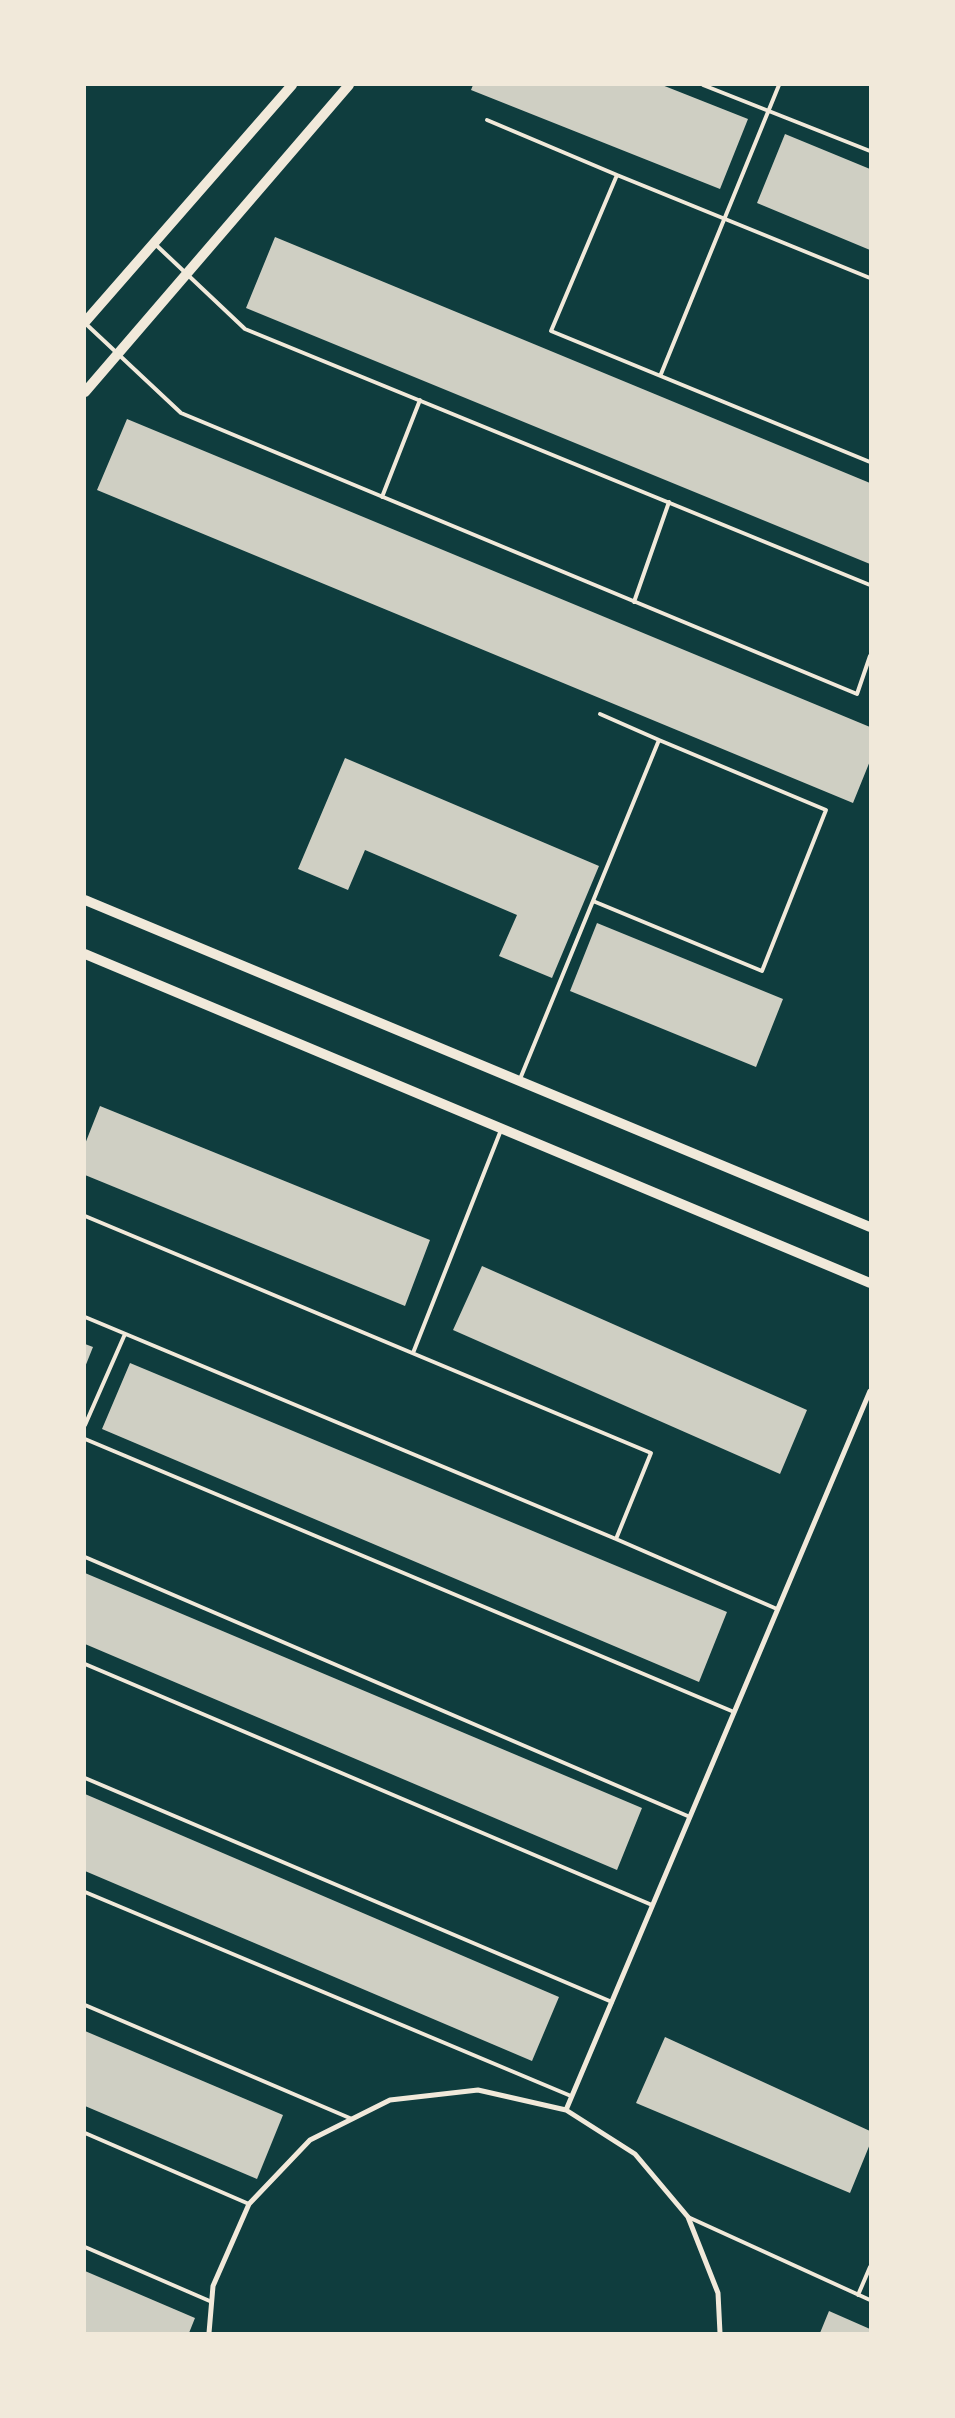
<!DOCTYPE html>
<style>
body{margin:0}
#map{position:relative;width:955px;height:2418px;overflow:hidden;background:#0f3d3e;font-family:Signika,sans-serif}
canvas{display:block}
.frame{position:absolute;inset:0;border:86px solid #f1e9da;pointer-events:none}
</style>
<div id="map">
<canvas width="955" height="2418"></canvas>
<div class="frame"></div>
</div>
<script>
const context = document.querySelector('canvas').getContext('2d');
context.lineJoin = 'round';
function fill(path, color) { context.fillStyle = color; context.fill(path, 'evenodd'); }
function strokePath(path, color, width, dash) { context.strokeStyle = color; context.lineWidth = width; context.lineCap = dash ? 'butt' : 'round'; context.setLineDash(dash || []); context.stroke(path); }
const building = new Path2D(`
 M473 85H662L748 119 720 189 471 90Z
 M785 134 870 169V250L757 203Z
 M275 237 870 483V564L246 308Z
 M127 419 870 727V761L853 803 97 490Z
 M345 758 599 866 552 978 499 956 517 915 365 850 348 890 298 869Z
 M597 923 783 999 756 1067 570 991Z
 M100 1106 430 1240 405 1306 85 1175V1144Z
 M482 1266 807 1410 780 1474 453 1330Z
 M85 1344 93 1347 85 1367Z
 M130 1363 727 1612 699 1682 102 1429Z
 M85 1573 642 1808 617 1870 85 1644Z
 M85 1794 559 1997 532 2061 85 1871Z
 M85 2031 283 2115 257 2179 85 2106Z
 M665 2037 870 2131V2144L850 2193 636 2103Z
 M85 2271 195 2318 189 2333H85Z
 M829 2311 870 2329V2333H820Z`);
const service = new Path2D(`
 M703 85 870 151
 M487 120 617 175
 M155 244 245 329 870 585
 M870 278 617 175 551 331 870 462
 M86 324 181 413 857 694 870 656
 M661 374 779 85
 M382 497 420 400
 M634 602 669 502
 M593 901 762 971 826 810 659 740
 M520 1079 659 740 600 714
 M85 1216 651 1453 616 1539 85 1317
 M413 1353 501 1130
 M85 1425 125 1334
 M85 1439 734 1712
 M616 1539 777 1609
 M85 1557 690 1817
 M85 1664 652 1905
 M85 1778 612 2002
 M85 1892 571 2096
 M85 2005 352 2119
 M85 2133 249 2204
 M688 2217 870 2300
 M85 2247 212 2302
 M858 2295 870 2267`);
const minor = new Path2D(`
 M566 2110 870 1391
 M209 2333 213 2286 249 2204 310 2140 390 2100 478 2090 566 2110 635 2154 688 2217 718 2293 720 2333`);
const secondary = new Path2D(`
 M85 322 292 85
 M85 392 349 85
 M85 900 870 1227
 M85 954 870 1283`);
fill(building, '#cfcfc3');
strokePath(service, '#f1e9da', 4);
strokePath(minor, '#f1e9da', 5);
strokePath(secondary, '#f1e9da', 10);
</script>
